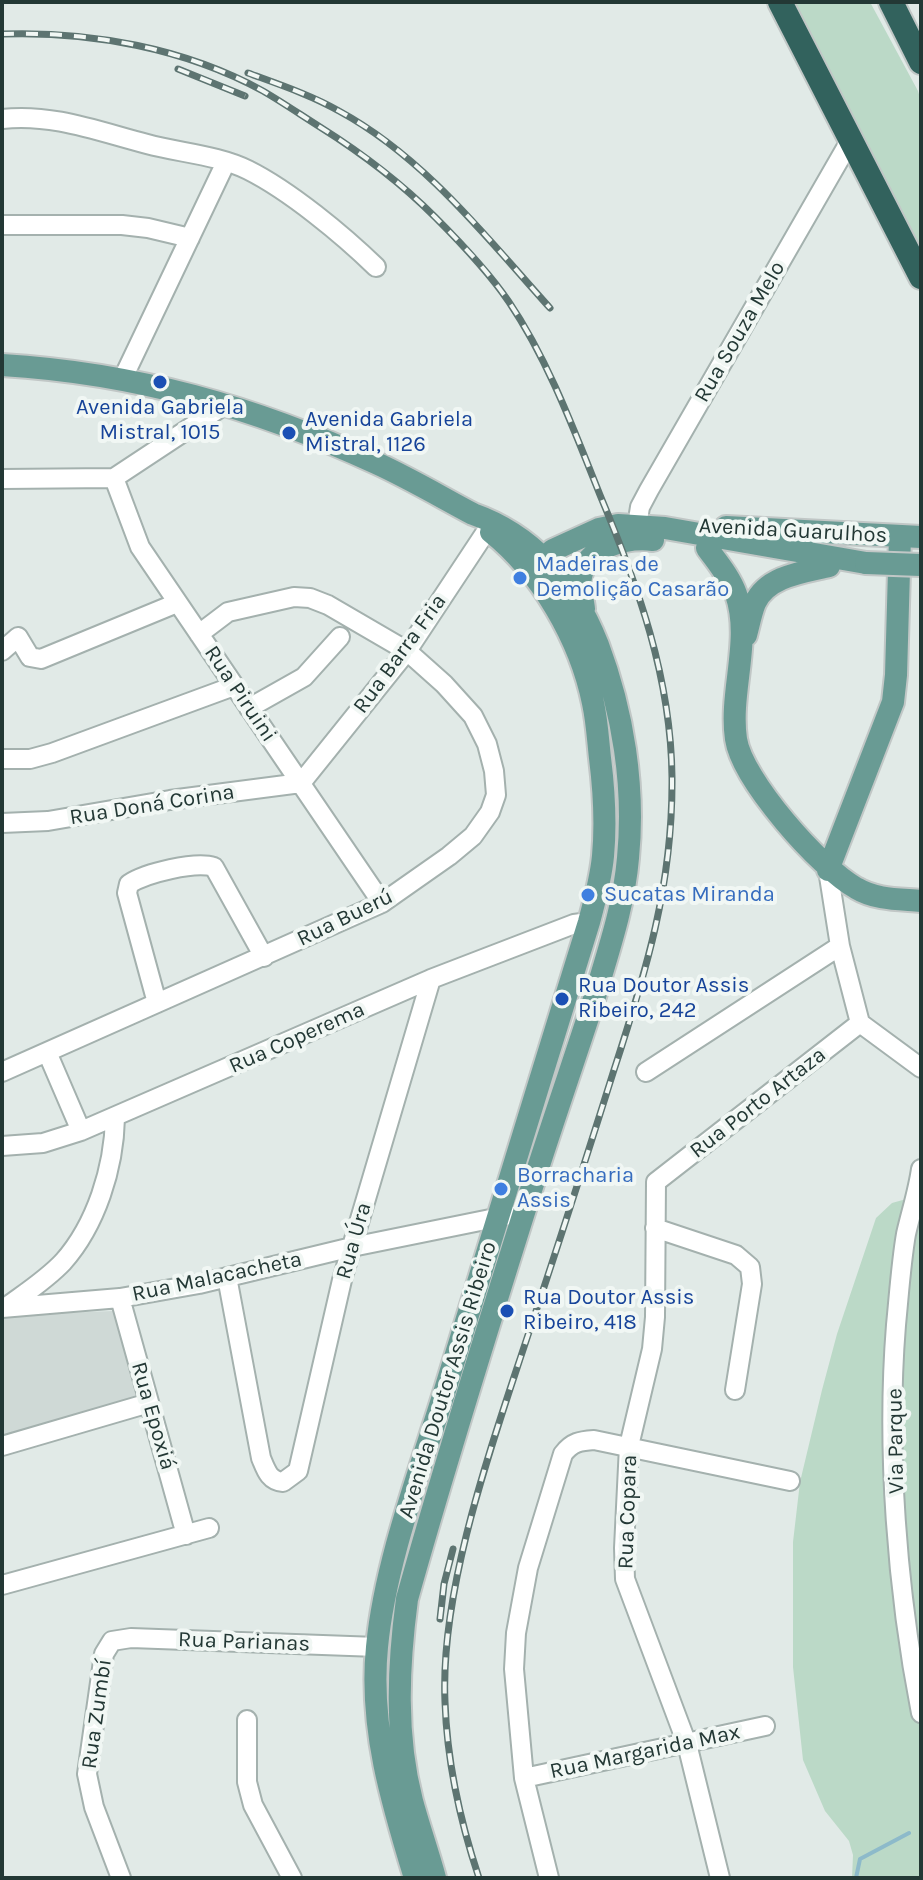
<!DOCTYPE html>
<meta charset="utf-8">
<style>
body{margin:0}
#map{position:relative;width:923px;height:1880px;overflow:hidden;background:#e1eae7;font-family:Karla,sans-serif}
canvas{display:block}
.frame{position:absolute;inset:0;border:4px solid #233835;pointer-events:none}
</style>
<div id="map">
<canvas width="923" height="1880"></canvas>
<div class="frame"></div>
</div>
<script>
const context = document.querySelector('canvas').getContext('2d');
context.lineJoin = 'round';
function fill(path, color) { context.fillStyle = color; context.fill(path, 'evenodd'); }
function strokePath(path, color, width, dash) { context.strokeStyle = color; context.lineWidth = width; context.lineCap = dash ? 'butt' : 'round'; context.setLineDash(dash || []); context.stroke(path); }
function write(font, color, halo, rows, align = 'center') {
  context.font = font + ' Karla,sans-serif'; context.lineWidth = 8; context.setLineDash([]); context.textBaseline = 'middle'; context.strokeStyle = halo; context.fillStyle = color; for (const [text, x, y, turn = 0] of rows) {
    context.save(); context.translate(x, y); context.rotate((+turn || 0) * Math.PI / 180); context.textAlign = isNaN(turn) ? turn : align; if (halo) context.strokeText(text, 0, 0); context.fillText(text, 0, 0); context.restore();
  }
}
const built = new Path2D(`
 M113 1311 138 1400 2 1439V1319L15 1315Z`);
const green = new Path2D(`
 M791 2H870L918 91 921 101V257Z
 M917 1196 921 1197V1878H852L853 1855 849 1841 825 1811 803 1760 793 1667V1542L800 1482 822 1390 837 1334 876 1218 892 1203Z`);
const stream = new Path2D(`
 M856 1878 860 1859 909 1833`);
const minor = new Path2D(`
 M2 119C52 113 100 132 147 144 180 153 218 155 248 170 290 191 343 235 376 267
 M2 225H122L148 228 190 238
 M123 378 226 162
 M114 478 140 547 382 903
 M2 479 114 478 226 404
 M637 526 640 507 649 490 850 141
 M2 651 18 637 30 657 41 659 177 603
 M249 708 304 677 340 637
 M2 759H30L52 753 234 686
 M301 783 407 651 493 521
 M2 823 48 821 170 800 301 783
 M828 870 840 946 860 1023 921 1068
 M157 1003 127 893 129 884C146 873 195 861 214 867L264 957
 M47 1052 81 1131
 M2 1072 382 903 449 856 473 836 490 812 496 795 494 771 487 744 473 716 444 684 407 651 328 605 310 598 294 597 228 612 199 634
 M646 1072 840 946
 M2 1146 43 1143 81 1131 431 979 574 924 589 922
 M921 1169C918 1191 911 1212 906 1234 901 1263 899 1295 896 1325 886 1449 897 1591 921 1713
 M655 1228 736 1255 750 1267 752 1284 735 1390
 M227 1277 261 1458C266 1470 269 1481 283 1482L298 1471 342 1280 431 979
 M120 1298 186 1535
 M9 1305C27 1292 47 1279 63 1262 96 1225 114 1168 115 1118
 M2 1308 120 1298 199 1284 352 1247 510 1215
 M2 1446 149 1403
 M2 1585 209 1528
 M247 1720V1782L253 1805 292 1878
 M524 1778 765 1726
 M121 1878 94 1807 87 1774 104 1654 112 1641 131 1638 377 1647
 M549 1878 524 1778 514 1669 516 1633 528 1568 563 1454C572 1442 580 1441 594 1440L790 1481
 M720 1878 687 1744 625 1579 624 1548 629 1446 652 1349 655 1317 656 1182 860 1023`);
const major = new Path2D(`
 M2 365C135 373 255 407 376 463 409 478 441 497 473 514 535 536 574 584 598 645 623 712 635 786 628 858 624 905 609 949 596 993 573 1064 548 1135 526 1206 485 1336 444 1467 407 1599 398 1667 395 1735 412 1801 419 1827 428 1852 435 1878
 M726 527 921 537
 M707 548C717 562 730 577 736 594 752 640 729 692 736 739 742 780 820 868 856 888 876 900 899 899 921 901
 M534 566 553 550 599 529 618 525 665 528 866 563
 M584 609C583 599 579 587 581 577 586 546 628 537 653 540
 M746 635C749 624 751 613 755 603 767 576 804 572 829 566
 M828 870 893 702 896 675 900 536
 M415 1878C392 1803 369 1727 377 1647 385 1563 420 1471 445 1390 492 1234 541 1078 589 922 595 900 601 878 603 856 606 824 604 790 600 758 598 740 597 721 593 703 580 639 541 572 491 532`);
const highway = new Path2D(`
 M780 2 921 277
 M891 2 921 62`);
const rail = new Path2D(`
 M2 34C90 31 185 48 263 91 282 102 301 115 320 127 363 154 399 181 435 217 461 243 488 271 509 302 548 360 574 430 600 495 638 586 671 677 672 777 673 885 646 972 613 1073 585 1162 556 1252 526 1341 491 1447 440 1589 445 1702 447 1761 460 1821 479 1878
 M178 69 245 96
 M248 73C278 84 311 95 339 111 424 157 486 237 550 308
 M440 1619 444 1584 453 1549`);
const majorBridge = new Path2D(`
 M866 563 921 565`);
const markers = [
 [160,382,8,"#1a4fb4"],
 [289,433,8,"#1a4fb4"],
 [520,578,8,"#3f7fe0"],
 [588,895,8,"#3f7fe0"],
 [562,999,8,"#1a4fb4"],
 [501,1189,8,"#3f7fe0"],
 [507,1311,8,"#1a4fb4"]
];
const streetNames = [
 ["Rua Souza Melo",740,332,-60],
 ["Avenida Guarulhos",793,531,3],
 ["Rua Barra Fria",400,654,-54],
 ["Rua Piruini",240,694,56],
 ["Rua Doná Corina",152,805,-9],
 ["Rua Buerú",345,918,-26],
 ["Rua Coperema",297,1038,-24],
 ["Rua Porto Artaza",758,1103,-38],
 ["Rua Úra",354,1241,-74],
 ["Rua Malacacheta",217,1277,-12],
 ["Avenida Doutor Assis Ribeiro",448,1380,-73],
 ["Rua Epoxiá",153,1416,74],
 ["Via Parque",896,1441,-91],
 ["Rua Copara",628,1512,-88],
 ["Rua Parianas",244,1642,2],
 ["Rua Zumbí",97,1714,-82],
 ["Rua Margarida Max",645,1752,-12]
];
const transitNames = [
 ["Avenida Gabriela",160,408,"center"],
 ["Mistral, 1015",160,433,"center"],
 ["Avenida Gabriela",305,420],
 ["Mistral, 1126",305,445],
 ["Rua Doutor Assis",578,986],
 ["Ribeiro, 242",578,1011],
 ["Rua Doutor Assis",523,1298],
 ["Ribeiro, 418",523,1323]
];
const shopNames = [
 ["Madeiras de",536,565],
 ["Demolição Casarão",536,590],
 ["Sucatas Miranda",604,895],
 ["Borracharia",517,1176],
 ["Assis",517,1201]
];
fill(built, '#cfd9d6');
fill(green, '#bbd9c7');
strokePath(stream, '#8dbaca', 4);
strokePath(minor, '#a4b1ae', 22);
strokePath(major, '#c1c7c6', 26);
strokePath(highway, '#c1c7c6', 28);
strokePath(minor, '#fff', 18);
strokePath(major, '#699b94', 22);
strokePath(highway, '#32625d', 24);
strokePath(rail, '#5d7471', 7);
strokePath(rail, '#f1f7f4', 4, [12]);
strokePath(majorBridge, '#c1c7c6', 26, []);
strokePath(majorBridge, '#699b94', 22);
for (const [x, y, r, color] of markers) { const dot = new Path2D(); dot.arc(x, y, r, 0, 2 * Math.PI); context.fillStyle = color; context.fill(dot); strokePath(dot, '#f1f7f4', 3); }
write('22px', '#233835', '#f1f7f4', streetNames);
write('22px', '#164399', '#f1f7f4', transitNames, 'left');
write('22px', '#366cbe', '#f1f7f4', shopNames, 'left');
</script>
